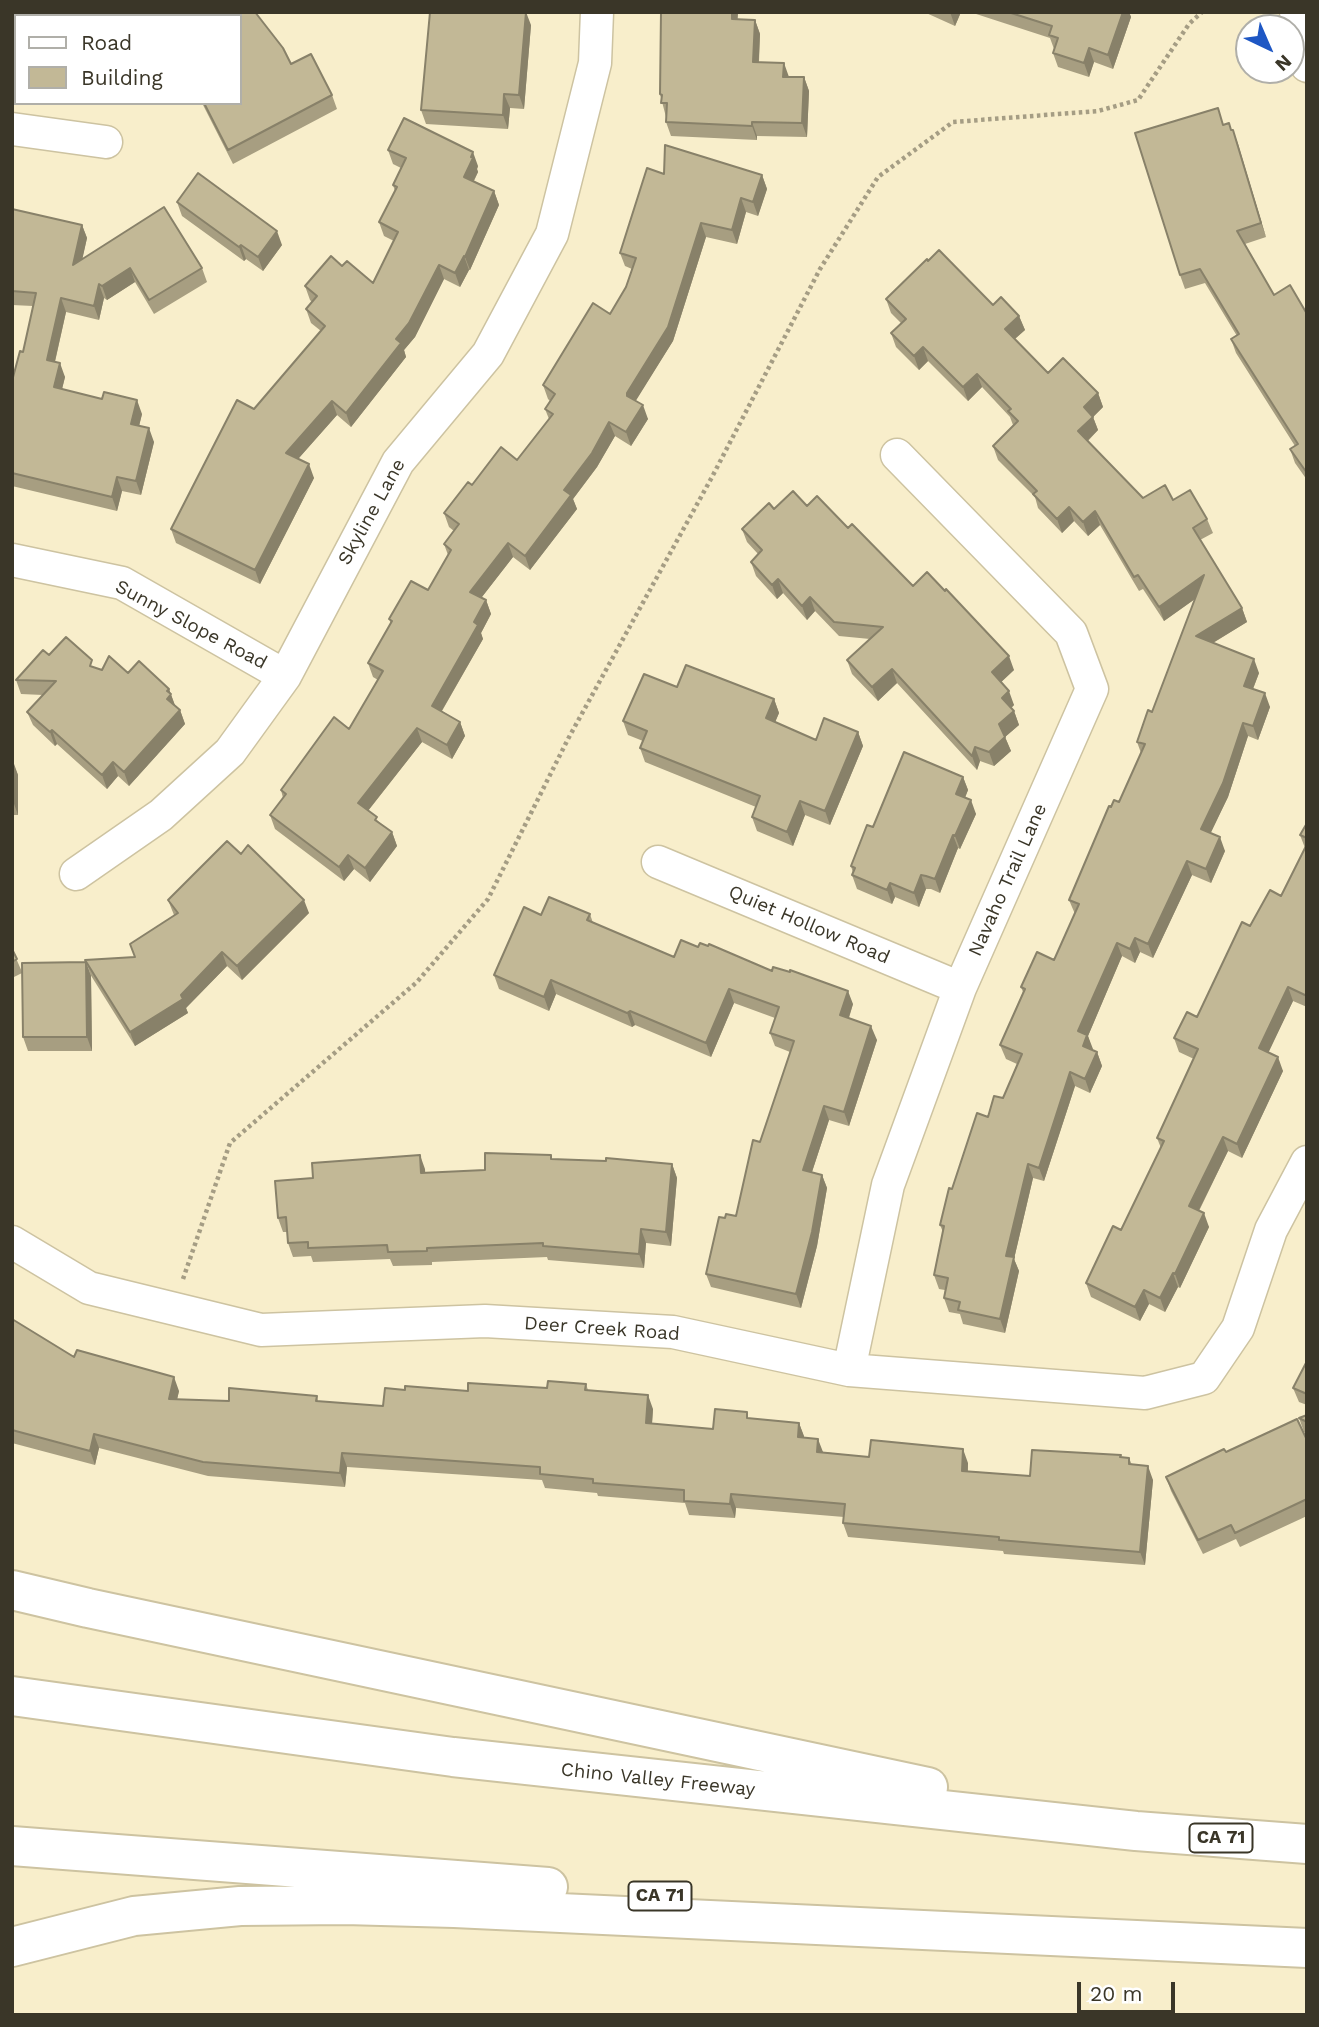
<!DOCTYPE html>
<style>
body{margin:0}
#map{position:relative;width:1319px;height:2027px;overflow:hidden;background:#f8eecb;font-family:"Work Sans",sans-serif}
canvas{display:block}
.frame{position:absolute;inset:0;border:14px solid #3a3628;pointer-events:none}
.legend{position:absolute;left:14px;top:14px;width:228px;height:91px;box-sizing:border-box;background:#fff;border:2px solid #b0afa9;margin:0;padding:9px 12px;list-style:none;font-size:21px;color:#3a3628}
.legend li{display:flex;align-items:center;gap:14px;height:35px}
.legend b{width:35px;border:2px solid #b0afa9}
.north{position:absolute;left:1235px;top:14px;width:70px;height:70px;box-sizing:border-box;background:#fff;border:2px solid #b0afa9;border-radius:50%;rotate:136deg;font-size:19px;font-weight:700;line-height:28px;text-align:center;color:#3a3628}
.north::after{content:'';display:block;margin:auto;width:24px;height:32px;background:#1e57c4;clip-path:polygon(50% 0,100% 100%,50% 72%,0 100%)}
.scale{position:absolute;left:1077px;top:1982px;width:98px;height:32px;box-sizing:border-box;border:4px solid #3a3628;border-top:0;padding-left:9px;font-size:21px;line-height:24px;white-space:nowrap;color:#3a3628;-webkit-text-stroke:5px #fff;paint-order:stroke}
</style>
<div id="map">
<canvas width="1319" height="2027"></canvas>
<div class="frame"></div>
<ul class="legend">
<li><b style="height:9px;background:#fff"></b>Road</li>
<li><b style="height:19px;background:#c2b896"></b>Building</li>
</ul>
<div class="north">N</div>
<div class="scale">20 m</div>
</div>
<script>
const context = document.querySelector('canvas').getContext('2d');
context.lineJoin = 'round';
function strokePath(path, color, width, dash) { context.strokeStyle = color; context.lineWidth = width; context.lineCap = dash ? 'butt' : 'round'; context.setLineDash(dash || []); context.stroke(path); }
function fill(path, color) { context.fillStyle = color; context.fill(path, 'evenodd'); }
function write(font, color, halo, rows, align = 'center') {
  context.font = font + ' "Work Sans",sans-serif'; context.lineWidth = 6; context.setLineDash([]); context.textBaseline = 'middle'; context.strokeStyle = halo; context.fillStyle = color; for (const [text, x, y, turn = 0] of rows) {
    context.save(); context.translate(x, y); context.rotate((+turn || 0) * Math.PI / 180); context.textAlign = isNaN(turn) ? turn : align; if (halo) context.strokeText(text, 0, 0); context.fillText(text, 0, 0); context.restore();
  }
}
const path = new Path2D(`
 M183 1279 230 1143 417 982 488 899 568 739 712 477 820 269 878 177 953 122 1098 111 1138 100 1189 24 1202 12`);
const minor = new Path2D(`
 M1296 12 1307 66
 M12 129 106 142
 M12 560 122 583 285 676
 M658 862 960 988
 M76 874 161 815 230 752 285 676 398 462 488 354 552 234 595 63 597 12
 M12 1242 89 1288 261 1330 485 1321 673 1332 849 1370 1145 1393 1204 1378 1238 1328 1271 1230 1307 1162
 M849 1370 888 1185 960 988 1092 689 1071 633 897 455`);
const motorway = new Path2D(`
 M12 1590 88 1608 928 1787
 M12 1696 453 1757 1136 1831 1307 1844
 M12 1846 548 1887
 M12 1947 134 1916 240 1906 345 1905 454 1908 1307 1948`);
const wall = new Path2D(`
 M12 12H107V16H16V65H12Z
 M738 12 737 19 755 20 760 34 759 62 789 77H804L809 91 807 137 757 136V140L671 136 666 122V117L660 94Z
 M924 12H961L955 26Z
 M970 12H1129L1131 17 1113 69 1094 62 1089 77 1058 67 1053 53 1054 49 1050 38Z
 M531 25 524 109 510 108 508 129 426 124 421 110Z
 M291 64 332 95 337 109 233 164 202 103H240Z
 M1224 125 1231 130H1233L1266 237 1245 244 1274 295 1307 314V480L1295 463 1290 449 1295 446 1236 353 1231 339 1237 336 1205 283 1185 289 1180 275Z
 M388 150 478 166 477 169 478 172 474 181 494 191 499 205 470 270H469L460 287 444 279 415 337 404 350 406 357 351 427 337 415 298 459 314 478 260 584 176 543 171 529 254 409 321 331 311 323 306 309 312 302 310 300 305 286 342 266 373 283 394 241 384 236 379 222 395 191 393 185 401 168 393 164Z
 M664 174 762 175 767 189 758 216 746 212 737 244 706 237 673 341 635 401 648 419 631 446 615 436 597 467 573 499 577 509 530 570 513 557 481 598 486 600 491 614 481 633 483 639 442 711 460 722 465 736 452 759 422 742 368 811 379 822 392 832 397 846 370 882 354 869 344 881 275 829 270 815 283 798 281 790 349 729 378 680 373 677 368 663 391 624 389 619 428 590 448 555 444 544 454 531 449 527 444 513 472 485 517 460 549 419 545 409 550 401 548 399 543 385 610 314 626 287 632 269 625 266 620 253Z
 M177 202 282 245 263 271 246 259 244 261 182 216Z
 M12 209 82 225 87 238 82 259 202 268 207 282 154 314 135 282 107 300 104 298 99 320 66 312 55 362 65 377 62 389 142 414 139 426 154 442 141 495 122 491 117 511 12 486V381L23 352 33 306 12 305Z
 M886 299 993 305 1019 316 1025 330 1015 339 1048 373 1098 393 1103 407 1093 417 1098 430 1088 441 1143 498 1173 500 1207 519 1213 533 1200 540 1242 608 1247 622 1213 643 1259 673 1253 689 1270 707 1258 740 1248 736 1228 797 1210 833 1225 851 1211 883 1192 875 1153 958 1140 952 1135 963 1122 956 1088 1036 1092 1050 1097 1052 1102 1066 1090 1093 1075 1086 1044 1181 1033 1178 1014 1259 1019 1271 1005 1333 963 1324 960 1314 949 1312 944 1298 945 1290 939 1289 934 1275 943 1232 940 1225 952 1189 988 1117 1003 1098 1017 1064 1006 1059 1000 1045 1023 992 1021 987 1054 960 1075 914 1069 900 1111 807 1119 802 1141 753 1137 742 1152 712 1195 599 1164 621 1143 589 1139 591 1100 525 1088 536 1074 521 1062 533 1038 508 1035 497 998 460 993 446 1013 425 1010 417 982 387 968 401 928 361 919 370 896 347 891 333 901 323 891 313Z
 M807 506 848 528 913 586 1014 670 1001 682 1014 705 1011 708 1014 711 1019 725 1005 737 1011 751 994 766 980 761 977 770 897 683 878 701 852 674 847 660 870 639 839 636 815 611 807 620 783 593 777 599 756 576 751 562 758 554 747 542 742 529 774 509Z
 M49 655 102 670 128 673 169 689 175 706 180 710 185 724 129 786 118 776 107 789 57 744 55 746 33 725 27 712 43 695 21 694 16 680Z
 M677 687 774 699 779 713 775 722 816 740 858 732 863 746 830 825 805 815 793 846 757 831 752 817 756 807 645 762 640 748 643 741 628 735 623 721Z
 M12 761 18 775V815H12Z
 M963 777 968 790 965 798 976 814 960 849 958 848 940 893 931 889H926L919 907 895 897 892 904 857 889 852 875 853 873 851 866 873 827Z
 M1307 823V1007L1293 1001 1268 1052 1283 1071 1242 1158 1228 1151 1199 1211 1209 1227 1180 1288 1178 1287 1165 1312 1149 1304 1140 1321 1091 1297 1086 1283 1121 1230 1161 1148 1157 1138 1194 1059 1179 1052 1174 1038 1197 1017 1250 926 1281 896 1305 848 1300 835Z
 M241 854 309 913 242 980 227 966 186 1008 188 1013 135 1046 90 974 85 960 135 957 174 915 168 900Z
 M590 914 593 923 674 957 698 947 853 1004 849 1018 877 1040 849 1126 829 1120 812 1172 822 1175 827 1188 817 1246 801 1308 711 1287 706 1274 725 1218 736 1216 790 1052 775 1046 770 1033 775 1018 734 1003 711 1057 635 1025 632 1027 556 994 549 1011 499 989 494 975 541 915Z
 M12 949 22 972 86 962 91 976 92 1051H28L23 1037 22 973 12 978Z
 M551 1155 552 1159 672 1164 677 1178 671 1246 646 1243 644 1268 548 1260 547 1257 432 1262V1265L393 1266 390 1259 313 1262 311 1256 293 1257 288 1243 287 1232H283L278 1218 425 1169V1173L485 1170Z
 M12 1319 74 1357 179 1391 177 1399 229 1401 317 1396 318 1401 383 1406 405 1390 468 1391 547 1388 586 1384 588 1390 653 1409 652 1424 713 1429 749 1419 799 1423 804 1437 823 1452 869 1457 968 1463V1471L1030 1476 1122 1457 1129 1458 1132 1465 1153 1480 1145 1565 1004 1554 1003 1551 848 1537 843 1523 844 1517 736 1508 735 1518 689 1515 685 1503 598 1496 597 1493 545 1488 542 1480 347 1467 345 1487 208 1476 99 1448 95 1465 12 1443Z
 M1307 1361V1405L1299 1402 1293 1388Z
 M1307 1415V1434L1304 1432 1299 1418Z
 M1307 1440V1516L1240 1547 1236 1539 1203 1554 1171 1491 1166 1477 1226 1452Z`);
const shadedWall = new Path2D(`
 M102 12H107V16H102Z
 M526 12 531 25 524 109 519 95Z
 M732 12H738L737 33 732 19Z
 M950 12H961L955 26Z
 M1123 12H1129L1131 17 1113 69 1108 55Z
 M755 20 760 34 758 76 753 62Z
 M1089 48 1094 62 1089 77 1084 63Z
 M784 63 789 77H783Z
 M804 77 809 91 807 137 802 123Z
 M504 94 510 108 508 129 503 115Z
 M752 122 757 136V140L752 126Z
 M1233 130 1238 144 1266 237 1261 223Z
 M473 152 478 166 477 169 478 172 469 190 464 177Z
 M762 175 767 189 758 216 753 202Z
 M494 191 499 205 470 270 465 257Z
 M741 198 746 212 737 244 732 230Z
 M701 223 706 237 673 341 632 407V410L627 393Z
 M82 225 87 238 78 279 73 265Z
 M277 231 282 245 263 271 258 257Z
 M241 245 246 259 244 261 239 247Z
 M464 256 469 270 460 287 455 273Z
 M439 265 444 279 415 337 404 350 406 357 351 427 346 413 396 339Z
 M130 268 135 282 107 300 102 286Z
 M99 284 104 298 99 320 94 306Z
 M61 298 66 312 52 374 47 360Z
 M1019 316 1025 330 1010 343 1005 329Z
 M923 347 928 361 919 370 914 356Z
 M60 363 65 377 59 401 54 387Z
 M977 374 982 387 968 401 963 387Z
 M1098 393 1103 407 1089 421 1084 407Z
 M137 400 142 414 136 438 131 424Z
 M332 401 337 415 291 467 286 453Z
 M643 405 648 419 631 446 626 432Z
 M1093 417 1098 430 1083 445 1078 431Z
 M609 422 615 436 597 467 573 499 577 509 530 570 525 556 564 490Z
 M149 428 154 442 141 495 136 481Z
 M309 464 314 478 260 584 255 570Z
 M117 477 122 491 117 511 112 497Z
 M1069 507 1074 521 1062 533 1057 519Z
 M1095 511 1100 525 1088 536 1083 522Z
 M508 543 513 557 475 606 470 592Z
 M1204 575 1209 589 1164 621 1159 607Z
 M778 579 783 593 777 599 772 585Z
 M810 597 815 611 807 620 802 606Z
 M486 600 491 614 481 633 483 639 437 719 432 706Z
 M1242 608 1247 622 1201 650 1196 636Z
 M1009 656 1014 670 997 686 992 672Z
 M1254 659 1259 673 1249 699 1244 686Z
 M892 669 897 683 878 701 872 687Z
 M169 689 176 708 167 699V691Z
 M1009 691 1014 705 1007 712 1002 698Z
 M1265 693 1270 707 1258 740 1253 726Z
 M774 699 779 713 771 732 766 718Z
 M180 710 185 724 129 786 124 772Z
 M1014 711 1019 725 1005 737 1011 751 994 766 989 752 999 724Z
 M460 722 465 736 452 759 447 745Z
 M1243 723 1248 736 1228 797 1206 843 1201 829Z
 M417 728 422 742 363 817 358 803Z
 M52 730 57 744 55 746 50 732Z
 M858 732 863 746 830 825 825 811Z
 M975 747 980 761 977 770 972 756Z
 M13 761 18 775V815L13 801Z
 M113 762 118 776 107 789 102 775Z
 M963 777 968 790 961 807 956 794Z
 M971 800 976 814 960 849 955 836Z
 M800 801 805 815 793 846 787 832Z
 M392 832 397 846 370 882 365 868Z
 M953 835 958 848 940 893 935 879Z
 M1220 837 1225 851 1211 883 1206 869Z
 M348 855 354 869 344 881 339 867Z
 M1187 861 1192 875 1153 958 1148 944Z
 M921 875 926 889 919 907 914 893Z
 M890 883 895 897 892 904 887 890Z
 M304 900 309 913 242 980 237 966Z
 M1135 938 1140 952 1135 963 1130 949Z
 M1117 943 1122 956 1088 1036 1093 1049 1088 1060 1078 1031Z
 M222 952 227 966 186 1008 188 1013 135 1046 130 1032 181 995Z
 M86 962 91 976 92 1051 87 1037Z
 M551 980 556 994 549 1011 544 997Z
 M1288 987 1293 1001 1264 1062 1259 1048Z
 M729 989 734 1003 711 1057 706 1043Z
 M848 991 853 1004 845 1029 840 1015Z
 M630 1011 635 1025 632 1027 627 1013Z
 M871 1026 877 1040 849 1126 844 1112Z
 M1097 1052 1102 1066 1090 1093 1085 1079Z
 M1278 1057 1283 1071 1242 1158 1237 1144Z
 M1070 1072 1075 1086 1044 1181 1039 1168Z
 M824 1106 829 1120 808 1184 803 1170Z
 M1223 1137 1228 1151 1194 1220 1189 1206Z
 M420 1155 425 1169 426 1187 421 1173Z
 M672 1164 677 1178 671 1246 666 1232Z
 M1028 1164 1033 1178 1014 1259 1019 1271 1005 1333 1000 1319 1006 1256Z
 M822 1175 827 1188 817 1246 801 1308 796 1294Z
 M1204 1213 1209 1227 1180 1288 1175 1274Z
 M641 1229 646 1243 644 1268 639 1254Z
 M1173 1273 1178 1287 1165 1312 1160 1298Z
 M1144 1290 1149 1304 1140 1321 1135 1307Z
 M174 1377 179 1391 174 1413 169 1399Z
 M648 1395 653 1409 651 1437 646 1423Z
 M799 1423 804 1436 803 1451 798 1437Z
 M94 1434 99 1448 95 1465 90 1451Z
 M818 1439 823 1452H817Z
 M963 1449 968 1463 967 1484 962 1471Z
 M342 1453 347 1467 345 1487 340 1473Z
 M1148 1466 1153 1480 1145 1565 1140 1552Z
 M731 1494 736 1508 735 1518 730 1504Z`);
const building = new Path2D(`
 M12 12H102V16H16V51H12Z
 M169 12H255L283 48 291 64 311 54 332 95 228 150 204 103H240V16H164Z
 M430 12H526L519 95 504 94 503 115 421 110Z
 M661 12H732V19L755 20 753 62 784 63 783 77H804L802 123 752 122V126L666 122 667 103H661L662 95 660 94Z
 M1008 12H1123L1108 55 1089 48 1084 63 1053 53 1058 38 1049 35 1052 26Z
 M1218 108 1223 125 1229 123 1231 130H1233L1261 223 1237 231 1274 295 1290 285 1307 314V473L1290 449 1298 444 1231 339 1239 334 1200 269 1180 275 1135 133Z
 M404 118 473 152 471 157 473 158 464 177 494 191 465 257 464 256 455 273 439 265 409 323 396 339 401 343 346 413 332 401 286 453 309 464 255 570 171 529 237 400 254 409 325 326 306 309 317 296 305 286 331 256 342 266 347 261 373 283 398 232 379 222 397 187 393 185 406 158 388 150Z
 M665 145 762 175 753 202 741 198 732 230 701 223 668 327 627 393V396L643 405 626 432 609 422 592 453 564 490 571 495 525 556 508 543 470 592 486 600 474 622 478 625 432 706 460 722 447 745 417 728 358 803 377 817 375 820 392 832 365 868 348 855 339 867 270 815 286 794 281 790 334 717 349 729 383 671 368 663 392 621 389 619 411 581 428 590 451 550 444 544 459 524 444 513 468 482 472 485 501 447 517 460 553 414 545 409 555 394 543 385 593 303 610 314 626 287 636 258 620 253 647 168 664 174Z
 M198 173 277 231 258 257 241 245 239 247 177 202Z
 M164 207 202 268 149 300 130 268 102 286 99 284 94 306 61 298 47 360 60 363 54 387 102 399 104 392 137 400 131 424 149 428 136 481 117 477 112 497 12 473V381L20 351 23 352 36 293 12 291V209L82 225 73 265Z
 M939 250 993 305 1001 297 1019 316 1005 329 1048 373 1063 358 1098 393 1084 407 1093 417 1078 431 1143 498 1165 485 1173 500 1190 490 1207 519 1193 528 1242 608 1196 636 1254 659 1244 686 1265 693 1253 726 1243 723 1223 783 1201 829 1220 837 1206 869 1187 861 1148 944 1135 938 1130 949 1117 943 1078 1031 1087 1035 1083 1046 1097 1052 1085 1079 1070 1072 1039 1168 1028 1164 1006 1256 1014 1257 1000 1319 958 1310 960 1302 944 1298 948 1278 934 1275 944 1226 940 1225 949 1188 952 1189 977 1113 988 1117 994 1096 1003 1098 1022 1054 1000 1045 1025 989 1021 987 1037 952 1054 960 1079 904 1069 900 1109 806 1111 807 1114 800 1119 802 1145 744 1137 742 1148 710 1152 712 1204 575 1159 607 1138 575 1134 577 1095 511 1083 522 1069 507 1057 519 1033 494 1037 491 993 446 1018 421 1008 411 1011 409 977 374 963 387 923 347 914 356 891 333 906 319 886 299 927 259 928 261Z
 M793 491 807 506 817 496 848 528 852 524 913 586 927 572 945 591 946 589 1009 656 992 672 1009 691 1002 698 1014 711 999 724 1005 737 989 752 975 747 972 756 892 669 872 687 847 660 883 627 834 622 810 597 802 606 778 579 772 585 751 562 762 550 742 529 769 503 774 509Z
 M66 637 92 660 90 666 102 670 109 656 128 673 139 661 169 689 167 691 171 694 167 699 180 710 124 772 113 762 102 775 52 730 50 732 27 712 56 681 16 680 43 650 49 655Z
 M686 665 774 699 766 718 816 740 824 718 858 732 825 811 800 801 787 832 752 817 760 796 640 748 647 731 623 721 644 674 677 687Z
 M904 752 963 777 956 794 971 800 955 836 953 835 935 879 926 876 921 875 914 893 890 883 887 890 852 875 855 868 851 866 867 825 873 827Z
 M12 761H13V801H12Z
 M1307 823V838L1300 835Z
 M227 841 241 854 248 845 304 900 237 966 222 952 181 995 183 999 130 1032 85 960 135 957 130 944 178 913 168 900Z
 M1307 844V996L1288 987 1259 1048 1278 1057 1237 1144 1223 1137 1189 1206 1204 1213 1175 1274 1173 1273 1160 1298 1144 1290 1135 1307 1086 1283 1113 1226 1121 1230 1164 1141 1157 1138 1198 1049 1174 1038 1187 1012 1197 1017 1242 922 1250 926 1270 890 1281 896Z
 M549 897 590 914 587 920 674 957 681 940 698 947 700 943 708 946 709 944 772 971 773 967 790 972V970L848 991 840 1015 871 1026 844 1112 824 1106 803 1170 822 1175 812 1232 796 1294 706 1274 719 1217 725 1218 726 1214 736 1216 753 1140 760 1142 794 1041 770 1033 779 1007 729 989 706 1043 630 1011 627 1013 551 980 544 997 494 975 524 907 541 915Z
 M12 949 17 959 12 962Z
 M86 962 87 1037H23L22 963Z
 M485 1153 551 1155V1159L606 1161V1158L672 1164 666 1232 641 1229 639 1254 543 1246V1243L427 1248V1251L388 1252 387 1245 308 1248V1242L288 1243 286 1217 278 1218 275 1181 313 1178 312 1163 420 1155 421 1173 485 1170Z
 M12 1319 74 1357 77 1350 174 1377 169 1399 229 1401V1388L317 1396 316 1401 383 1406 385 1388 405 1390V1386L468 1391V1383L547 1388 548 1381 586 1384 585 1390 648 1395 646 1423 713 1429 715 1409 747 1412V1418L799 1423 798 1437 818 1439 817 1452 869 1457 871 1440 963 1449 962 1471 1030 1476 1032 1450 1121 1455 1120 1457 1129 1458V1464L1148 1466 1140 1552 999 1540V1537L843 1523 845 1504 731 1494 730 1504 684 1501V1490L593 1483V1479L540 1474V1467L342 1453 340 1473 203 1462 94 1434 90 1451 12 1430Z
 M1307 1361V1394L1293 1388Z
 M1307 1415V1422L1299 1418Z
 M1297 1419 1307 1440V1499L1235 1533 1231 1525 1198 1540 1166 1477 1224 1449 1226 1452Z`);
const shields = [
 [1221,1838,63],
 [660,1896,63]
];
const shieldNames = [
 ["CA 71",1221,1838],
 ["CA 71",660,1896]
];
const streetNames = [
 ["Skyline Lane",372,512,-61],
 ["Sunny Slope Road",191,625,28],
 ["Navaho Trail Lane",1008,880,-66],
 ["Quiet Hollow Road",809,925,23],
 ["Deer Creek Road",602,1329,4],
 ["Chino Valley Freeway",658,1780,6]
];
strokePath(minor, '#cdc3a1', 35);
strokePath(motorway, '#cdc3a1', 42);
strokePath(path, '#a59d84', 4.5, [3.5, 3.5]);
strokePath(minor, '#fff', 32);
strokePath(motorway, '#fff', 38);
fill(wall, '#a79e81');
fill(shadedWall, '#888169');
fill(building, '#c2b896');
strokePath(building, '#888169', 2);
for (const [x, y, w] of shields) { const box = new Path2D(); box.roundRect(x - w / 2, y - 14.5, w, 29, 5); context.fillStyle = '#fff'; context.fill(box); strokePath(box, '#3a3628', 2); }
write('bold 18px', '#3a3628', null, shieldNames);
write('19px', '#3a3628', '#fff', streetNames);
</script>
